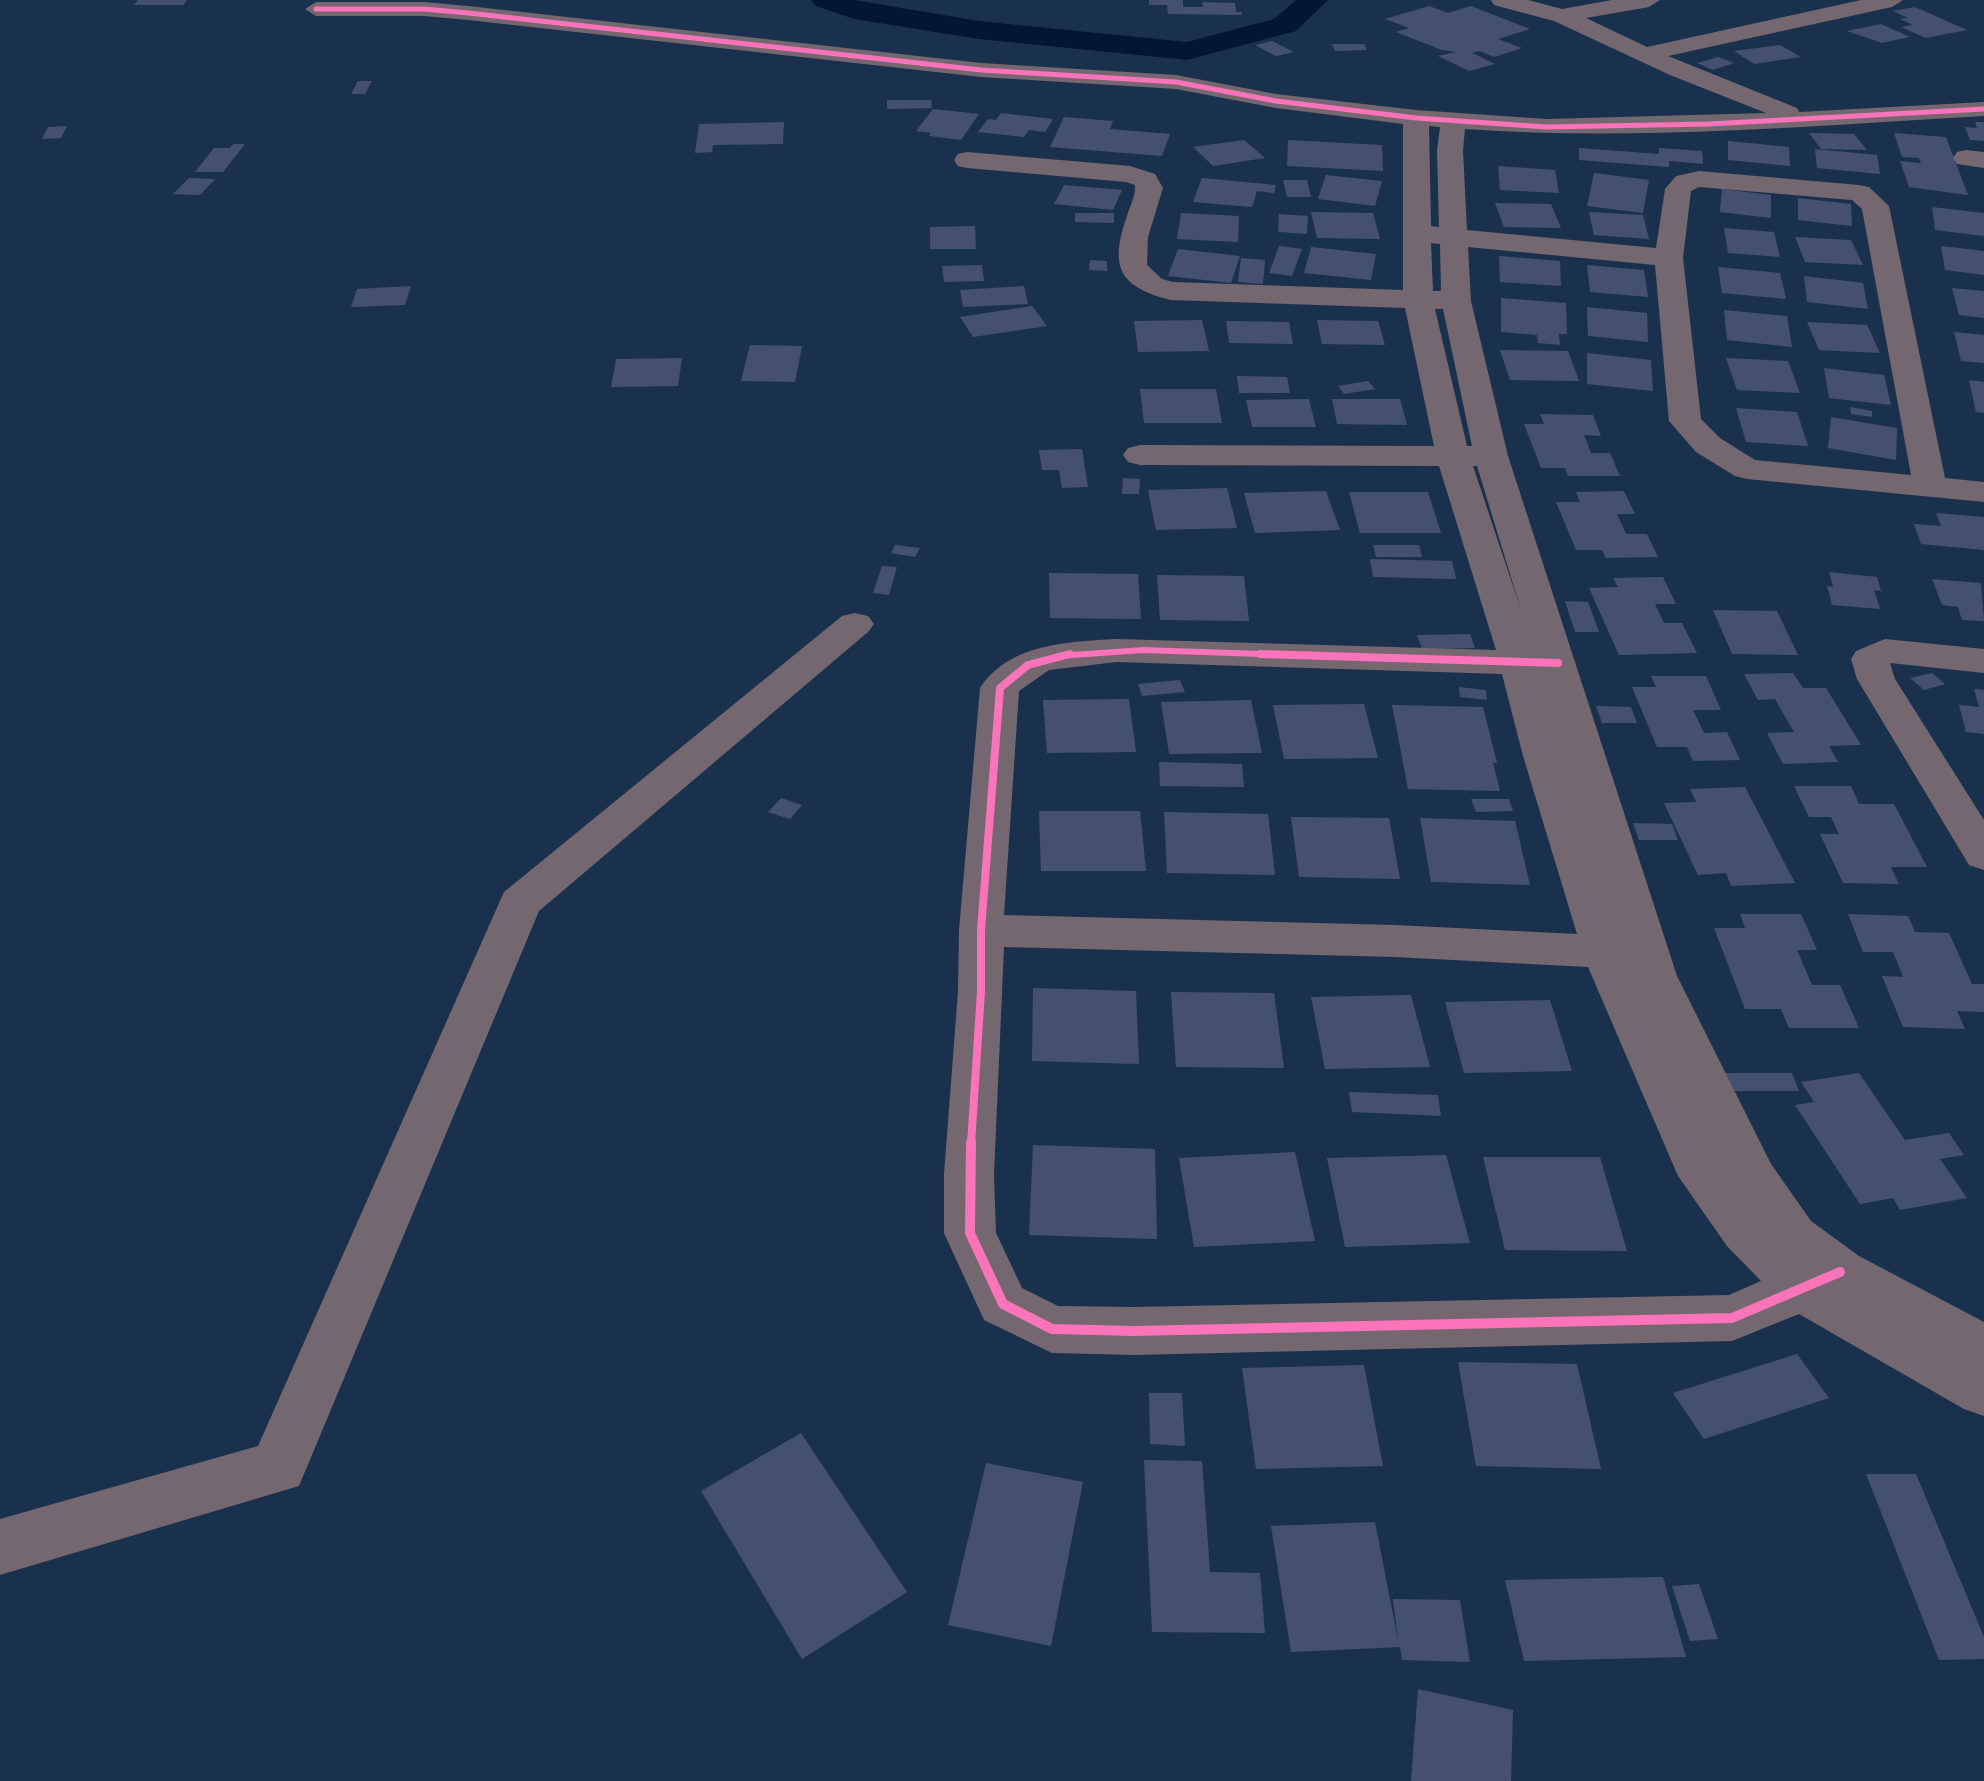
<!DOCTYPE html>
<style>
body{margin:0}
canvas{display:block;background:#1a314d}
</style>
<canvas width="1984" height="1781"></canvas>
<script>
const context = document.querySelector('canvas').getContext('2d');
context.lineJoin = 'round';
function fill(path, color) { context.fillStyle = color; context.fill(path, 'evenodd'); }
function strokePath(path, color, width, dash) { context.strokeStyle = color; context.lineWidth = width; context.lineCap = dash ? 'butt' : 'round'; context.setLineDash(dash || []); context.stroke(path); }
const river = new Path2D(`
 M811 0H854L979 21 1187 42 1274 19 1296 0H1328L1296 31 1187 60 979 39 854 19 816 6Z`);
const building = new Path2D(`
 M138 0H187L183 5H134Z
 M1149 0H1183V7H1203L1202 2 1235 3 1236 12H1242V15L1168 14 1167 5H1149Z
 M1429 6 1448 13 1471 6 1530 29 1498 39 1522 48 1494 57 1479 51 1472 53 1495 64 1469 71 1438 56 1456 52 1442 50 1396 32 1409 28 1385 19Z
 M1915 7 1967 30 1926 38 1901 27 1913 25 1900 19 1908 18 1893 11Z
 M1881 24 1910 37 1882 43 1847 31Z
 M1272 41 1294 52 1276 56 1255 45Z
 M1332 44H1364L1367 50 1335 51Z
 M1780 45 1801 57 1754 64 1734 51Z
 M1718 57 1734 63 1713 70 1697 63Z
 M358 81H372L365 94H351Z
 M887 100H931L932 108 887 109Z
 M933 109 979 114 961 140 929 136 931 133 916 131Z
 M1001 113 1053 119 1045 132 1029 130 1024 137 978 132 988 119 996 120Z
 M1064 117 1113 121 1110 129 1170 134 1162 156 1050 147Z
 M784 122 783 144 713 145 712 152 695 153 699 124Z
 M1975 122H1984V141L1970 140 1965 127 1977 128Z
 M67 126 61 138 42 139 48 127Z
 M1809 133 1854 134 1867 150 1821 149Z
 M1894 133 1946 137 1968 195 1909 187 1900 161 1921 163 1919 158 1902 157Z
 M1244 140 1265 158 1213 166 1193 147Z
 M1288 140 1382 145 1383 171 1287 166Z
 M1728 141 1789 147 1790 166 1728 160Z
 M233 144H245L223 172H195L214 148H230Z
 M1579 148 1659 154V148L1702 151 1703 164 1669 161V167L1579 160Z
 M1815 149 1877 155 1880 174 1817 168Z
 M1498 166 1555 170 1559 193 1500 190Z
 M1594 173 1649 180 1643 213 1587 206Z
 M1326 175 1382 181 1375 206 1318 199Z
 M189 178 215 179 200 195 173 194Z
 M1202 178 1276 185 1274 193 1257 191 1252 207 1193 202Z
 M1283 180H1307L1311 197H1287Z
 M1064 185 1122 190 1113 210 1054 204Z
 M1722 189 1771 195V218L1720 212Z
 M1798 198 1851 204 1852 226 1798 220Z
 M1495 203 1551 204 1561 228 1504 227Z
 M1932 207 1984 213V236L1935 230Z
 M1311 212 1373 213 1380 239 1317 238Z
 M1589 212 1643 215 1649 239 1594 235Z
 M1075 213H1114V223L1075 222Z
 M1181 213 1239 216 1238 242 1177 239Z
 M1279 214 1308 216 1307 234 1278 232Z
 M975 226 976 249H930V227Z
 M1724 228 1774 232 1780 257 1728 253Z
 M1795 237 1851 240 1863 265 1805 262Z
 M1279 246 1302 249 1292 276 1269 273Z
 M1941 246 1984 251V275L1945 270Z
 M1311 247 1376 254 1371 280 1304 273Z
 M1178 249 1240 256 1231 283 1168 276Z
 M1499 256 1560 261 1561 286 1500 282Z
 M1241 258 1265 260 1263 284 1238 282Z
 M1090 260 1107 261V271L1089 270Z
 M982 265 984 281 944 282 942 266Z
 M1587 265 1644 270 1648 297 1590 292Z
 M1718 267 1780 273 1786 299 1722 293Z
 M1804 276 1863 283 1868 309 1807 302Z
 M411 286 405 305 351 307 357 289Z
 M1024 286 1028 304 963 307 960 290Z
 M1952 288 1984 291V318L1959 315Z
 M1501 298 1566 303 1567 334H1559L1560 345 1538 343 1537 335 1501 332Z
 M1032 306 1047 326 973 337 960 317Z
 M1587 307 1647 313 1648 342 1588 336Z
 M1724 310 1787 316 1792 347 1727 340Z
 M1202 320 1209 351 1138 352 1134 321Z
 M1317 320 1378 321 1385 345 1322 344Z
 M1226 321 1289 322 1293 344 1229 343Z
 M1807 322 1867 325 1880 353 1819 350Z
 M1954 332 1984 335V363L1961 361Z
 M750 345 802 346 795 382 741 381Z
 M1500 350 1568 351 1579 381 1510 380Z
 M1587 353 1651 360 1653 391 1587 384Z
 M682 358 678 386 611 387 616 359Z
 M1726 358 1788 361 1800 393 1737 390Z
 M1824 368 1884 375 1891 405 1829 398Z
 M1237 376 1287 377 1290 393H1239Z
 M1969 380 1984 382V413L1976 412Z
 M1368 381 1375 389 1344 394 1338 386Z
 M1140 389H1216L1222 423H1144Z
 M1309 399 1316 427H1252L1246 400Z
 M1332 399H1400L1407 425 1337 424Z
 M1850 407 1872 411V417L1851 414Z
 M1736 408 1797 412 1808 446 1746 442Z
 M1540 414 1593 415 1601 436 1584 435 1591 453H1610L1620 476H1568L1565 468H1541L1524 424H1544Z
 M1831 417 1897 428 1896 460 1828 448Z
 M1082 449 1088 487 1062 488 1059 470H1042L1039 450Z
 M1123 478 1140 479 1139 494H1122Z
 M1227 488 1237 528 1156 530 1148 490Z
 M1326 491 1340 530 1255 533 1244 493Z
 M1624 491 1635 514H1617L1626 534H1647L1658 557 1606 558 1602 550H1576L1556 502H1580L1576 492Z
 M1349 492H1428L1441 533H1360Z
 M1936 513 1984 517V550L1921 544 1914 524 1941 526Z
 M895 545 920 548 915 557 891 553Z
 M1373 545H1419L1422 557H1376Z
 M1370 559 1452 561 1456 579 1373 577Z
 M882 566 897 567 889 595 873 593Z
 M1829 572 1877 577 1881 591 1874 590 1880 609 1832 605 1827 586 1833 587Z
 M1049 573 1138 574 1141 619 1050 618Z
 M1157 575 1244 576 1249 621 1160 620Z
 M1663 577 1676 604H1655L1664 623H1682L1697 653 1619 655 1589 588 1618 587 1613 578Z
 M1932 579 1981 583 1984 621 1962 620 1958 607 1942 605Z
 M1565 601 1588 602 1599 632H1575Z
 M1713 610 1777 611 1798 655 1732 654Z
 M1470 634 1475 648 1422 649 1417 635Z
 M1793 673 1803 688H1826L1861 745 1829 746 1838 762 1783 764 1767 733 1794 732 1775 699 1758 700 1744 674Z
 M1932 673 1945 684 1924 690 1910 678Z
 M1651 676H1706L1721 710H1693L1704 733 1727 732 1740 760 1693 761 1687 747H1657L1632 687H1656Z
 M1180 680 1185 692 1142 696 1138 684Z
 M1459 687 1486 690 1487 700 1460 697Z
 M1974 689 1984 690V734L1966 732 1959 705 1979 707Z
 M1129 699 1136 752 1047 753 1043 700Z
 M1251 700 1262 753 1169 754 1161 702Z
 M1364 704 1378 758 1284 759 1273 705Z
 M1392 705 1483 707 1497 763H1493L1500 791 1408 789Z
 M1596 706 1631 707 1637 723H1602Z
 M1159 762 1242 764 1244 787 1160 786Z
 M1794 786H1851L1859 804H1894L1927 867H1891L1899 884 1843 883 1820 834H1839L1831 817H1809Z
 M1745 787 1795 883 1731 886 1726 873 1698 875 1664 803 1696 802 1690 789Z
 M781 798 802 805 790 819 768 812Z
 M1471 799H1509L1513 811 1476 812Z
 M1039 811H1140L1146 871H1041Z
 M1164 812 1268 814 1275 875 1167 873Z
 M1291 817 1389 818 1400 879 1299 877Z
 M1420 818 1515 821 1530 885 1431 882Z
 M1633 823 1672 824 1678 840H1639Z
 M1740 914H1801L1817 950H1797L1812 985H1840L1859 1028H1789L1781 1009H1745L1714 928H1745Z
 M1848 914 1908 916 1915 932 1949 933 1972 984H1984V1012L1957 1011 1965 1029 1903 1027 1882 976 1903 977 1893 952H1863Z
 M1033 988 1136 991 1139 1064 1032 1061Z
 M1171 992 1274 993 1284 1068 1176 1067Z
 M1411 995 1430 1067 1325 1069 1311 997Z
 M1550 1000 1572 1071 1464 1073 1445 1002Z
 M1723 1073H1792L1799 1091H1730Z
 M1859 1073 1905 1140 1949 1133 1964 1155 1940 1159 1967 1198 1900 1210 1893 1198 1860 1204 1795 1105 1814 1102 1801 1082Z
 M1349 1092 1438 1095 1441 1116 1352 1112Z
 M1033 1145 1155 1149 1157 1239 1029 1235Z
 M1295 1152 1315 1241 1194 1247 1179 1158Z
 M1446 1155 1470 1243 1345 1247 1327 1158Z
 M1483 1157H1600L1627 1251 1505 1250Z
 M1797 1354 1829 1398 1704 1439 1673 1393Z
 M1458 1362 1577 1364 1601 1469 1476 1466Z
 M1364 1365 1383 1466 1256 1469 1242 1368Z
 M1149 1393H1182L1185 1446 1150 1444Z
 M801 1433 907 1592 802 1659 701 1491Z
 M1144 1460 1202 1461 1210 1572 1260 1573 1265 1633 1152 1632Z
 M986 1463 1083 1482 1051 1646 948 1625Z
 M1866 1474H1916L1984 1637V1659L1939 1660Z
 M1375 1522 1398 1640 1393 1599 1460 1600 1470 1662 1402 1660 1400 1647 1291 1652 1271 1526Z
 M1663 1577 1686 1657 1524 1661 1505 1580Z
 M1699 1584 1718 1639 1690 1641 1672 1586Z
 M1418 1689 1513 1710 1511 1781H1411Z`);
const minor = new Path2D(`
 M1491 0H1528L1562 9 1612 0H1660L1649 7 1586 18 1647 47 1861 0H1903L1892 7 1668 56 1797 108 1799 112 1984 102V116C1811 126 1638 141 1465 129L1463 150 1467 230 1656 248 1665 189 1676 176 1699 171 1859 185 1869 187 1889 206 1945 478 1984 482V502L1747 479 1735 476 1696 452 1669 421 1655 265 1468 247 1471 301 1508 456 1677 976 1771 1164 1811 1221 1859 1256 1984 1322V1416L1964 1409 1799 1314 1732 1341 1134 1355 1052 1353 984 1320 944 1233V1174L958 991 959 930 980 688C1010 643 1068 642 1116 639L1496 650 1439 466 1140 465 1128 462 1123 455 1128 448 1140 445 1434 446 1405 308 1171 300C1119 287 1109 267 1127 216 1130 206 1136 195 1135 185L1126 182 967 168 958 166 954 160 958 154 967 152 1130 166 1155 174 1163 188 1148 237 1147 265 1162 279 1173 282 1403 290V124L1276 108 1176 89 981 77 468 20 424 16H316L305 9 316 2H424L468 6 981 63 1176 75 1276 94 1416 110 1546 119 1766 113 1670 75 1554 21 1494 5ZM1429 126 1440 127 1437 150 1439 227 1431 226ZM1699 187 1852 200 1862 209 1911 475 1755 460 1720 438 1701 419 1683 258 1691 191ZM1431 243 1440 244 1441 291H1433ZM1435 309H1443L1472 446H1467ZM1473 466H1477L1521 610ZM1116 662 1502 674 1523 756 1577 934 1395 925 1004 915 1019 691 1049 670ZM1004 947 1395 957 1588 967 1678 1176 1727 1246 1761 1281 1729 1295 1134 1307 1058 1306 1022 1288 996 1233 994 1174Z
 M1966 150 1984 152V168L1957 164 1953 158 1957 152Z
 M855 613 868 616 874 624 868 632 539 911 299 1486 0 1575V1519L258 1446 504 892 842 616Z
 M1885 639 1984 649V673L1890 663 1895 679 1984 820V870L1969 865 1857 679 1851 659 1856 651Z`);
const cyclewayFar3 = new Path2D(`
 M316 9H424L468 13 981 70 1176 82 1276 101 1416 118 1546 127 1709 124 1984 109`);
const cyclewayFar2 = new Path2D(`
 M1058 656 1143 650 1321 656`);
const cyclewayFar1 = new Path2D(`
 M1260 654 1558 663
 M971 1144 981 991V930L1000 688 1028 665 1070 654`);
const cycleway = new Path2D(`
 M971 1142 970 1233 1003 1304 1052 1329 1134 1331 1732 1318 1840 1272`);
fill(river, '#031634');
fill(building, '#455071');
fill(minor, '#746770');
strokePath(cyclewayFar3, '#fb73b8', 5);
strokePath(cyclewayFar2, '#fb73b8', 6);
strokePath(cyclewayFar1, '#fb73b8', 8);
strokePath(cycleway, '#fb73b8', 10);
</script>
